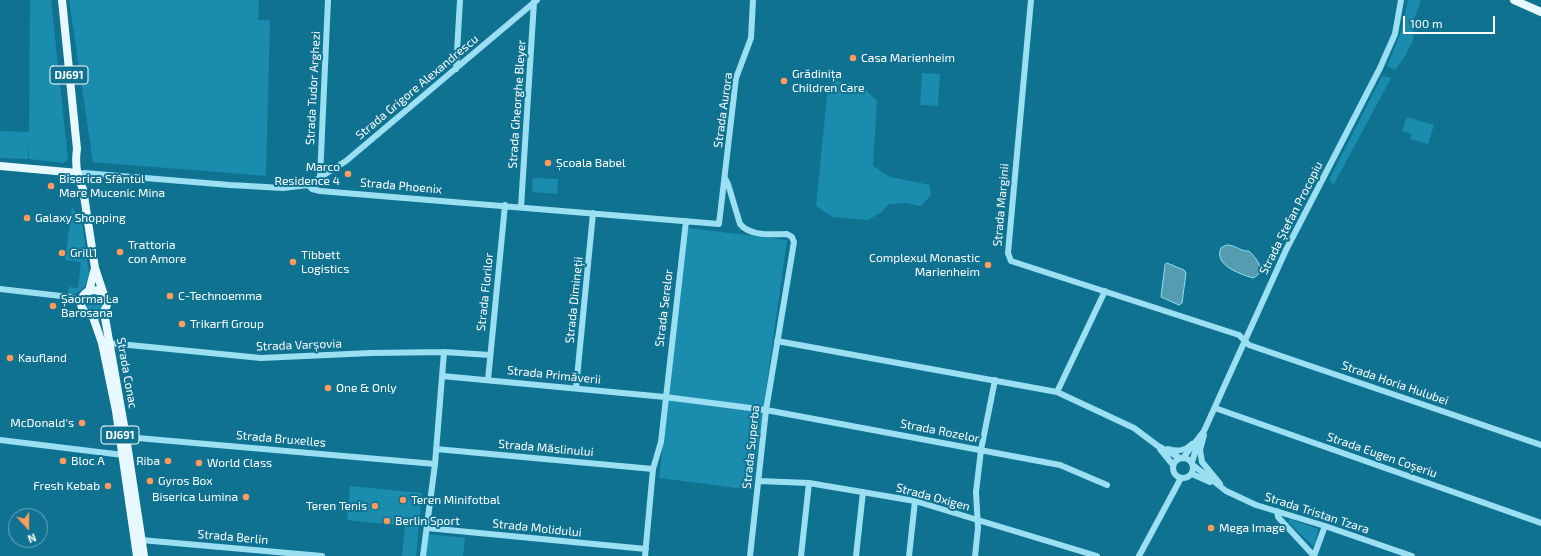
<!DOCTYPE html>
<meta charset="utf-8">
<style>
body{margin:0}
#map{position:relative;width:1541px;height:556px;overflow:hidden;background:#107291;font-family:"Exo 2",sans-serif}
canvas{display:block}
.north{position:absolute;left:8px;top:508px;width:40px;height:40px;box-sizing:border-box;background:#107291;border:1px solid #70aabd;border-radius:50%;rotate:159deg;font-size:11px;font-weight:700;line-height:16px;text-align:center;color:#fff}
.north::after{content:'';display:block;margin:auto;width:14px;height:18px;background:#ff9c5d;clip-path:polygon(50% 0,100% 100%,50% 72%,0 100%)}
.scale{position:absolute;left:1403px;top:16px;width:92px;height:18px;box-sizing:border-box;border:2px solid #fff;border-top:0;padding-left:5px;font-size:12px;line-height:14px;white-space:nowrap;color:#fff;-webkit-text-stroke:3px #107291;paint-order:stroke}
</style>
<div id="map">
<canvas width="1541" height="556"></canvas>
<div class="north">N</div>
<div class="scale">100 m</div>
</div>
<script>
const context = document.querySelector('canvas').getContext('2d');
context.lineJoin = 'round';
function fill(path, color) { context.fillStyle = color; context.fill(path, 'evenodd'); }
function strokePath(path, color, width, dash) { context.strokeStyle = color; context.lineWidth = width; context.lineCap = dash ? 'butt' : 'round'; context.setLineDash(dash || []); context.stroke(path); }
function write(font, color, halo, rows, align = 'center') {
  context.font = font + ' "Exo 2",sans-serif'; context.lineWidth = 4; context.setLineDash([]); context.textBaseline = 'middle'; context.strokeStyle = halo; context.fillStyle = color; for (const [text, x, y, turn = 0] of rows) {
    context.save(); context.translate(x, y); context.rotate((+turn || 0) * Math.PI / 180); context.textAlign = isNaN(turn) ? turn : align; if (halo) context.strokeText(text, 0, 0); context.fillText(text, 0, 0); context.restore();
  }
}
const green = new Path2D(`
 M30 0H51L68 159 64 163 29 159V140L28 159 0 158V131L29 132Z
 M69 0H259L258 20H270L266 176 93 162Z
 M1408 0H1421L1414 19 1413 40 1405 56 1395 70 1387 66 1401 32Z
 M922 73 940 74 938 106 920 105Z
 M1382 76 1391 78 1334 184 1330 182V178Z
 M838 81 862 86 877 101 873 166 890 177 930 185 931 195 921 206 906 203 889 204 882 212 868 220 833 217 816 206 828 86Z
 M1407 117 1434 125 1428 144 1410 139 1412 134 1402 131Z
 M533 178 558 179 557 194 532 192Z
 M72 207 82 222 89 274C87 285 81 294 68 295L69 287 78 288 81 262 65 260Z
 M688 228 787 240 752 490 659 478Z
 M84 304a10 10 0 1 1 20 0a10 10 0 1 1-20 0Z
 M350 486 422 493 416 556H402L405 526 347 520Z
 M1290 519 1318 529 1315 545 1313 546 1288 522Z
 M428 534 465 538 463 556H426Z`);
const water = new Path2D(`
 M1227 245C1236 245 1241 252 1249 251 1256 258 1268 271 1253 278 1240 274 1213 265 1221 248Z
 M1167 263 1184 270 1186 273 1182 303 1179 305 1161 297 1165 265Z`);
const minor = new Path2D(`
 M1031 0 1008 253 1011 261 1239 335 1249 345 1541 445
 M456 69 460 0
 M84 173 230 185 283 188 308 185 346 161 537 0
 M320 177 328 0
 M725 178 728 184 740 224C751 237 772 234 787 234L792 237 794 242 766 410 750 556
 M308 185 312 189 320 191 719 224 736 78 751 38 753 0
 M521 207 534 2
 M0 289 70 297 80 301
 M777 341 1057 392 1134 428 1158 446 1180 458
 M109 343 261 358 371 353 444 352 490 355
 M442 376 665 397 766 410 1060 465 1107 485
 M488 380 505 205
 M576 388 593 213
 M1057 392 1105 291
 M1215 408 1541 523
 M1204 435 1200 450 1202 462 1220 484
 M126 437 435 464
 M0 440 123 455
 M436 449 653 469
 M1160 449 1173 465
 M1168 449C1178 452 1185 451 1192 444
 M1173 468a10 10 0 1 1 20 0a10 10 0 1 1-20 0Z
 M1183 458 1204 431 1286 250 1380 68 1395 34 1401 0
 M1192 462 1198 443
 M1193 465 1226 491 1256 505 1325 526 1412 556
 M1192 474 1210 482
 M759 481 809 483 915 501 1097 556
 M1277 511 1278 517 1314 556
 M427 528 646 549
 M141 540 322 556
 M423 556 435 464 444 352
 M645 556 653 469 661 442 686 221
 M801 556 809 483
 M856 556 863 492
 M909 556 915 501
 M975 556 978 528 976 492 981 450 995 380
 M1139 556 1181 478
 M1314 556 1325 526`);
const major = new Path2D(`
 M62 0 77 149C75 162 77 177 83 189L95 268 104 295
 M1514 0 1541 12
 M0 166 78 173
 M81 303a13 13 0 1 1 26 0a13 13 0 1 1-26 0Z
 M89 291 95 268
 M104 312 126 437 144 556
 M93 317 102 343 116 411 137 556`);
const markers = [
 [853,58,4,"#ff9c5d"],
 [784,81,4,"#ff9c5d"],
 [548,163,4,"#ff9c5d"],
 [348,174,4,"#ff9c5d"],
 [51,186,4,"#ff9c5d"],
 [27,218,4,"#ff9c5d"],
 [120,252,4,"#ff9c5d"],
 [62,253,4,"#ff9c5d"],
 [293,262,4,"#ff9c5d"],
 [988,265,4,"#ff9c5d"],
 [170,296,4,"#ff9c5d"],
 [53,306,4,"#ff9c5d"],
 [182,324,4,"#ff9c5d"],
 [10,358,4,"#ff9c5d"],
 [328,388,4,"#ff9c5d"],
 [82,423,4,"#ff9c5d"],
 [63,461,4,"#ff9c5d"],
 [168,461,4,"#ff9c5d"],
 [199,463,4,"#ff9c5d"],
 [150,481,4,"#ff9c5d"],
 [108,486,4,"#ff9c5d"],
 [246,497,4,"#ff9c5d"],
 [403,500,4,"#ff9c5d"],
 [375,506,4,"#ff9c5d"],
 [387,521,4,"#ff9c5d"],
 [1211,528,4,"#ff9c5d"]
];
const shields = [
 [69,75,38],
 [120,435,38]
];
const shieldNames = [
 ["DJ691",69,75],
 ["DJ691",120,435]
];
const poiNames = [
 ["Casa Marienheim",861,58],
 ["Grădinița",792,74],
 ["Children Care",792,88],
 ["Școala Babel",556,163],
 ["Marco",340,167,"right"],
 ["Residence 4",340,181,"right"],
 ["Biserica Sfântul",59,179],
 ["Mare Mucenic Mina",59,193],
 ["Galaxy Shopping",35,218],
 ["Trattoria",128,245],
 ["con Amore",128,259],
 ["Grill1",70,253],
 ["Tibbett",301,255],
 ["Logistics",301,269],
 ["Complexul Monastic",980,258,"right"],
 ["Marienheim",980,272,"right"],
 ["C-Technoemma",178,296],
 ["Șaorma La",61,299],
 ["Barosana",61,313],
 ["Trikarfi Group",190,324],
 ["Kaufland",18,358],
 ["One & Only",336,388],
 ["McDonald's",74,423,"right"],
 ["Bloc A",71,461],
 ["Riba",160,461,"right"],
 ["World Class",207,463],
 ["Gyros Box",158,481],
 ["Fresh Kebab",100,486,"right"],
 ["Biserica Lumina",238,497,"right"],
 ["Teren Minifotbal",411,500],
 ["Teren Tenis",367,506,"right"],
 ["Berlin Sport",395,521],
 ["Mega Image",1219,528]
];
const streetNames = [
 ["Strada Grigore Alexandrescu",417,87,-40],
 ["Strada Tudor Arghezi",313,88,-87],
 ["Strada Gheorghe Bleyer",517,104,-86],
 ["Strada Aurora",723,110,-82],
 ["Strada Phoenix",401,186,5],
 ["Strada Marginii",1001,205,-85],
 ["Strada Ștefan Procopiu",1291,218,-63],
 ["Strada Florilor",485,292,-84],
 ["Strada Dimineții",574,300,-84],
 ["Strada Serelor",664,308,-83],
 ["Strada Varșovia",299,345,-2],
 ["Strada Conac",127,373,80],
 ["Strada Primăverii",554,375,6],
 ["Strada Horia Hulubei",1395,383,19],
 ["Strada Rozelor",940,431,11],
 ["Strada Bruxelles",281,439,5],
 ["Strada Superba",751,447,-84],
 ["Strada Măslinului",546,448,5],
 ["Strada Eugen Coșeriu",1382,455,19],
 ["Strada Oxigen",933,497,15],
 ["Strada Tristan Tzara",1317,513,18],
 ["Strada Molidului",537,528,6],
 ["Strada Berlin",233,537,5]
];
fill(green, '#1a8cad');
fill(water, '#569cb0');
strokePath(water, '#8ce0f7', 1);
strokePath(minor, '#9bdff3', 6);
strokePath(major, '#e7f8ff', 8);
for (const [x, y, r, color] of markers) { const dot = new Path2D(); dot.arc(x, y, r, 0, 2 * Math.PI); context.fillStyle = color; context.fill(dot); strokePath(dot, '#107291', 1.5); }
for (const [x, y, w] of shields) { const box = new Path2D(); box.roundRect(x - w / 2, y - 9, w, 18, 3); context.fillStyle = '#107291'; context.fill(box); strokePath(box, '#fff', 1); }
write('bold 11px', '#fff', null, shieldNames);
write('12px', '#fff', '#107291', poiNames, 'left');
write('12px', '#fff', '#107291', streetNames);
</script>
